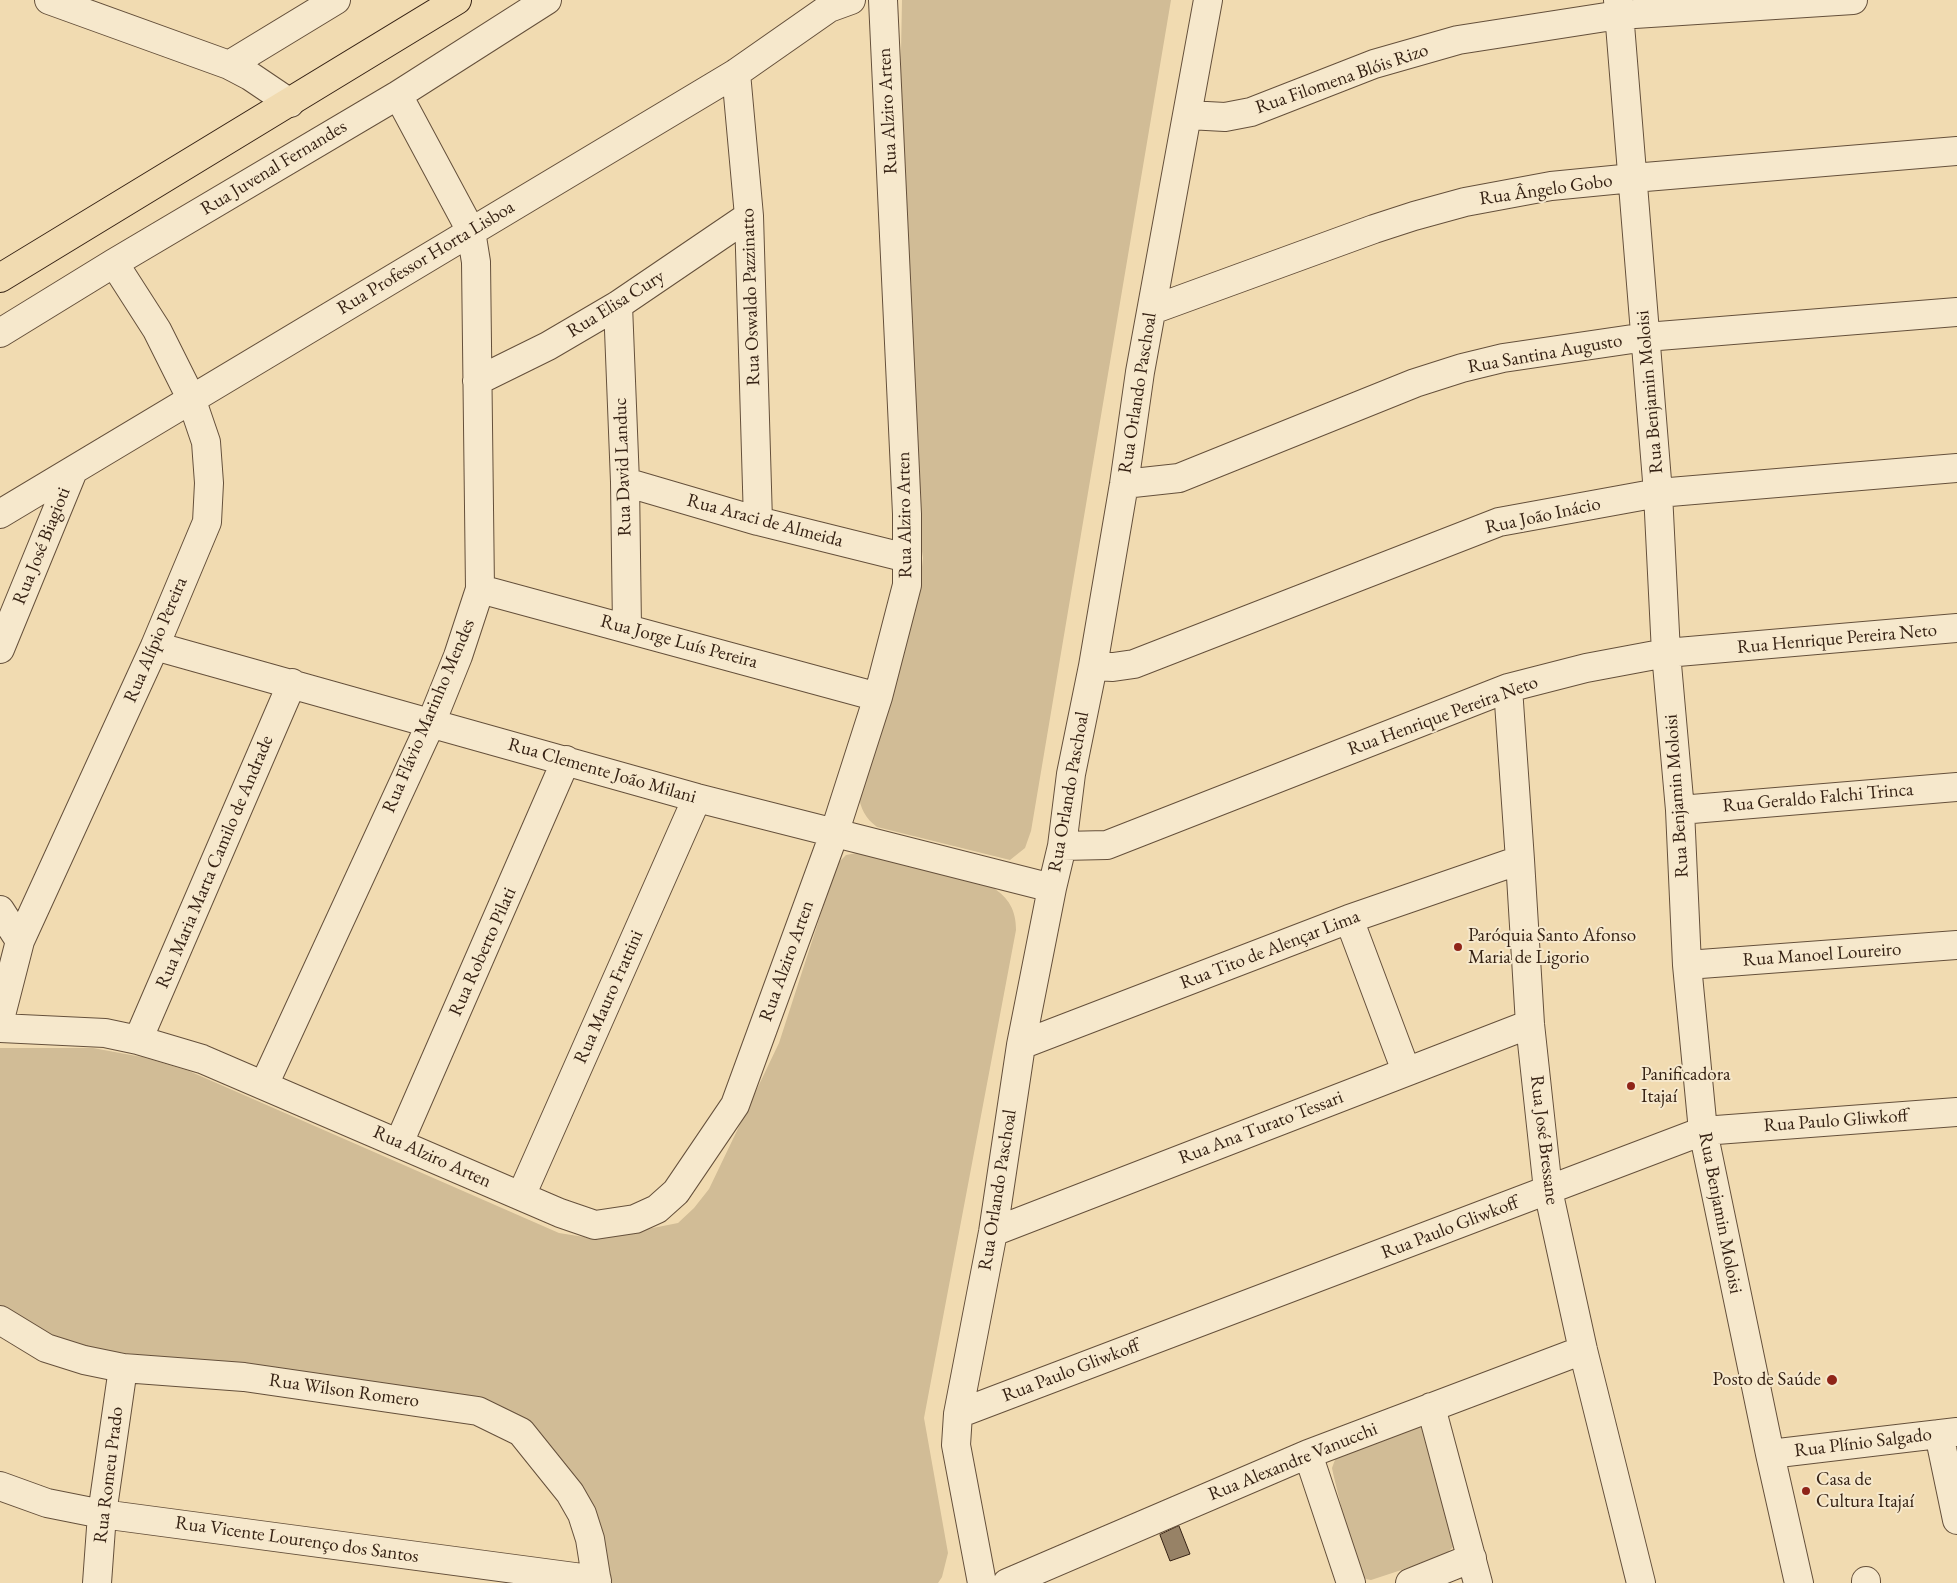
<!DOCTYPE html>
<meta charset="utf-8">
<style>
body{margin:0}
canvas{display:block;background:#f1dbb1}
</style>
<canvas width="1957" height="1583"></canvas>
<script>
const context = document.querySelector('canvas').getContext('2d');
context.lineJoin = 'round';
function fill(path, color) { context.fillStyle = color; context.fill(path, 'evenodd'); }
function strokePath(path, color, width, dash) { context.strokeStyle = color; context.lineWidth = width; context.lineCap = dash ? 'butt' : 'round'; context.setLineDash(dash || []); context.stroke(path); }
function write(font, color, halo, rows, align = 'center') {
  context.font = font + ' "EB Garamond",serif'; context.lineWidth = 4; context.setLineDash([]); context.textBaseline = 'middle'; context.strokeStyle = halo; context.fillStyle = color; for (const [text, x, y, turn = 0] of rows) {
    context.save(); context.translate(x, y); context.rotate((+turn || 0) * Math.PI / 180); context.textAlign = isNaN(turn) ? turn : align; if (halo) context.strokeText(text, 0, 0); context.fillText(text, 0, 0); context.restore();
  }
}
const green = new Path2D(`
 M902 0H1171L1031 831 1025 848 1010 860 877 827C865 818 861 809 858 794L920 585 923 558 919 530 900 105Z
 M863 852 992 887C1009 898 1016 910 1016 930L924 1418 948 1553 942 1577 938 1583H599L589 1517 567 1467 530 1423 481 1397 101 1350 50 1336 0 1305V1048H93L142 1057 189 1071 559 1233 597 1239 678 1223 694 1208 709 1189 779 1043 837 864 846 855Z
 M1417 1426 1424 1429 1455 1538 1454 1546 1444 1556 1371 1580 1366 1579 1357 1572 1333 1473 1332 1468 1336 1457Z`);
const building = new Path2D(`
 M1179 1526 1190 1554 1170 1561 1160 1535Z`);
const minor = new Path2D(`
 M49 0 229 65 250 76 290 103
 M1618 0 1658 493 1666 653 1680 810 1687 965 1703 1131 1770 1454 1799 1583
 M229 65 336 0
 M736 73 749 216 758 521
 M1188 115 1225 117 1251 112 1374 64 1458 40 1619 15 1853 0
 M618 305 625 482 627 628
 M1152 310 1374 229 1414 216 1465 202 1551 186 1633 178 1957 151
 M0 333 114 263 398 95 547 0
 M477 381 548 346 618 305 749 216
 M625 482 758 521 907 558
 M1124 484 1179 478 1415 383 1462 368 1503 358 1646 337 1957 312
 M0 514 736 73 829 8 851 0
 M480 589 878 697
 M155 646 697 798 1052 888
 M0 649 73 471
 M1093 666 1113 667 1134 664 1499 522 1658 493 1957 468
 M1508 688 1520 860 1530 1024 1548 1190 1583 1350 1641 1583
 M1680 810 1957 787
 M1062 846 1107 845 1508 688 1586 668 1666 653 1957 628
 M0 910 20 941
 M1349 919 1406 1071
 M1687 965 1957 945
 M0 1019 20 941 155 646 207 522 209 483 206 442 191 398 157 330 114 263
 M0 1028 105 1033 138 1040 202 1059 560 1213 595 1225 635 1219 657 1209 676 1192 735 1105 834 834 878 697 907 585V514L883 0
 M138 1040 292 683
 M1021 1045 1349 919 1520 860
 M264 1085 431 723 458 656 480 589 476 262 471 231 398 95
 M399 1143 566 760
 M521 1196 697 798
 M993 1232 1530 1024
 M0 1320 46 1348 84 1360 123 1368 244 1377 478 1411 521 1432 570 1493 582 1514 590 1539 597 1583
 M1431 1407 1478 1583
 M958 1414 1703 1131 1957 1112
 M1939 1434 1957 1520
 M1308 1454 1351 1583
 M1770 1454 1957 1432
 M0 1486 47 1503 102 1514 597 1580
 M1866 1581V1583
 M97 1583 102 1514 123 1368
 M982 1583 956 1445 958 1414 993 1232 1021 1045 1052 888 1062 846 1071 774 1093 666 1124 484 1140 372 1208 0
 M1007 1583 1308 1454 1583 1350
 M1410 1583 1472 1558`);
const major = new Path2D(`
 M0 278 457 0`);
const markers = [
 [1458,947,5,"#8f2418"],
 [1631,1086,5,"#8f2418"],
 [1832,1380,6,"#8f2418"],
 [1806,1491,5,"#8f2418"]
];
const streetNames = [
 ["Rua Filomena Blóis Rizo",1342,79,-19],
 ["Rua Alziro Arten",888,111,-93],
 ["Rua Juvenal Fernandes",274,168,-31],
 ["Rua Ângelo Gobo",1546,190,-8],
 ["Rua Professor Horta Lisboa",426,258,-31],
 ["Rua Oswaldo Pazzinatto",751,297,-92],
 ["Rua Elisa Cury",616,304,-32],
 ["Rua Santina Augusto",1545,354,-10],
 ["Rua Benjamin Moloisi",1650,392,-95],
 ["Rua Orlando Paschoal",1138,393,-81],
 ["Rua David Landuc",623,467,-92],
 ["Rua Alziro Arten",905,515,-91],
 ["Rua João Inácio",1543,516,-12],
 ["Rua Araci de Almeida",765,521,15],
 ["Rua José Biagioti",42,546,-68],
 ["Rua Henrique Pereira Neto",1837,639,-5],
 ["Rua Alípio Pereira",156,640,-67],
 ["Rua Jorge Luís Pereira",679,642,15],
 ["Rua Flávio Marinho Mendes",429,716,-67],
 ["Rua Henrique Pereira Neto",1443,716,-20],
 ["Rua Clemente João Milani",602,771,16],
 ["Rua Orlando Paschoal",1069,792,-80],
 ["Rua Benjamin Moloisi",1677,796,-94],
 ["Rua Geraldo Falchi Trinca",1818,798,-5],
 ["Rua Maria Marta Camilo de Andrade",215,862,-67],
 ["Rua Tito de Alençar Lima",1270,950,-21],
 ["Rua Roberto Pilati",483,952,-66],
 ["Rua Manoel Loureiro",1822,955,-4],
 ["Rua Alziro Arten",787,961,-70],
 ["Rua Mauro Frattini",609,997,-66],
 ["Rua Paulo Gliwkoff",1836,1121,-4],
 ["Rua Ana Turato Tessari",1261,1128,-21],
 ["Rua José Bressane",1544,1140,83],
 ["Rua Alziro Arten",432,1157,24],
 ["Rua Orlando Paschoal",998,1190,-81],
 ["Rua Benjamin Moloisi",1720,1213,79],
 ["Rua Paulo Gliwkoff",1450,1228,-21],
 ["Rua Paulo Gliwkoff",1071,1371,-21],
 ["Rua Wilson Romero",344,1391,8],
 ["Rua Plínio Salgado",1863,1443,-7],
 ["Rua Alexandre Vanucchi",1293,1462,-22],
 ["Rua Romeu Prado",109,1475,-83],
 ["Rua Vicente Lourenço dos Santos",297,1540,8]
];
const poiNames = [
 ["Paróquia Santo Afonso",1468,936],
 ["Maria de Ligorio",1468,958],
 ["Panificadora",1641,1075],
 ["Itajaí",1641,1097],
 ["Posto de Saúde",1821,1380,"right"],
 ["Casa de",1816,1480],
 ["Cultura Itajaí",1816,1502]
];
fill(green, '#d1bc96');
fill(building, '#978266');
strokePath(building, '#362214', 1);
strokePath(minor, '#65503b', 30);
strokePath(major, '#362214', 30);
strokePath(minor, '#f6e8cc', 28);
strokePath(major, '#f1dbb1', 28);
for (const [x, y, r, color] of markers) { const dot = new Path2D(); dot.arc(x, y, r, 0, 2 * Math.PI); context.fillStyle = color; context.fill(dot); strokePath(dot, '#f6e8cc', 2); }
write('19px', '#362214', '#f6e8cc', streetNames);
write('19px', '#362214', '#f6e8cc', poiNames, 'left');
</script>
